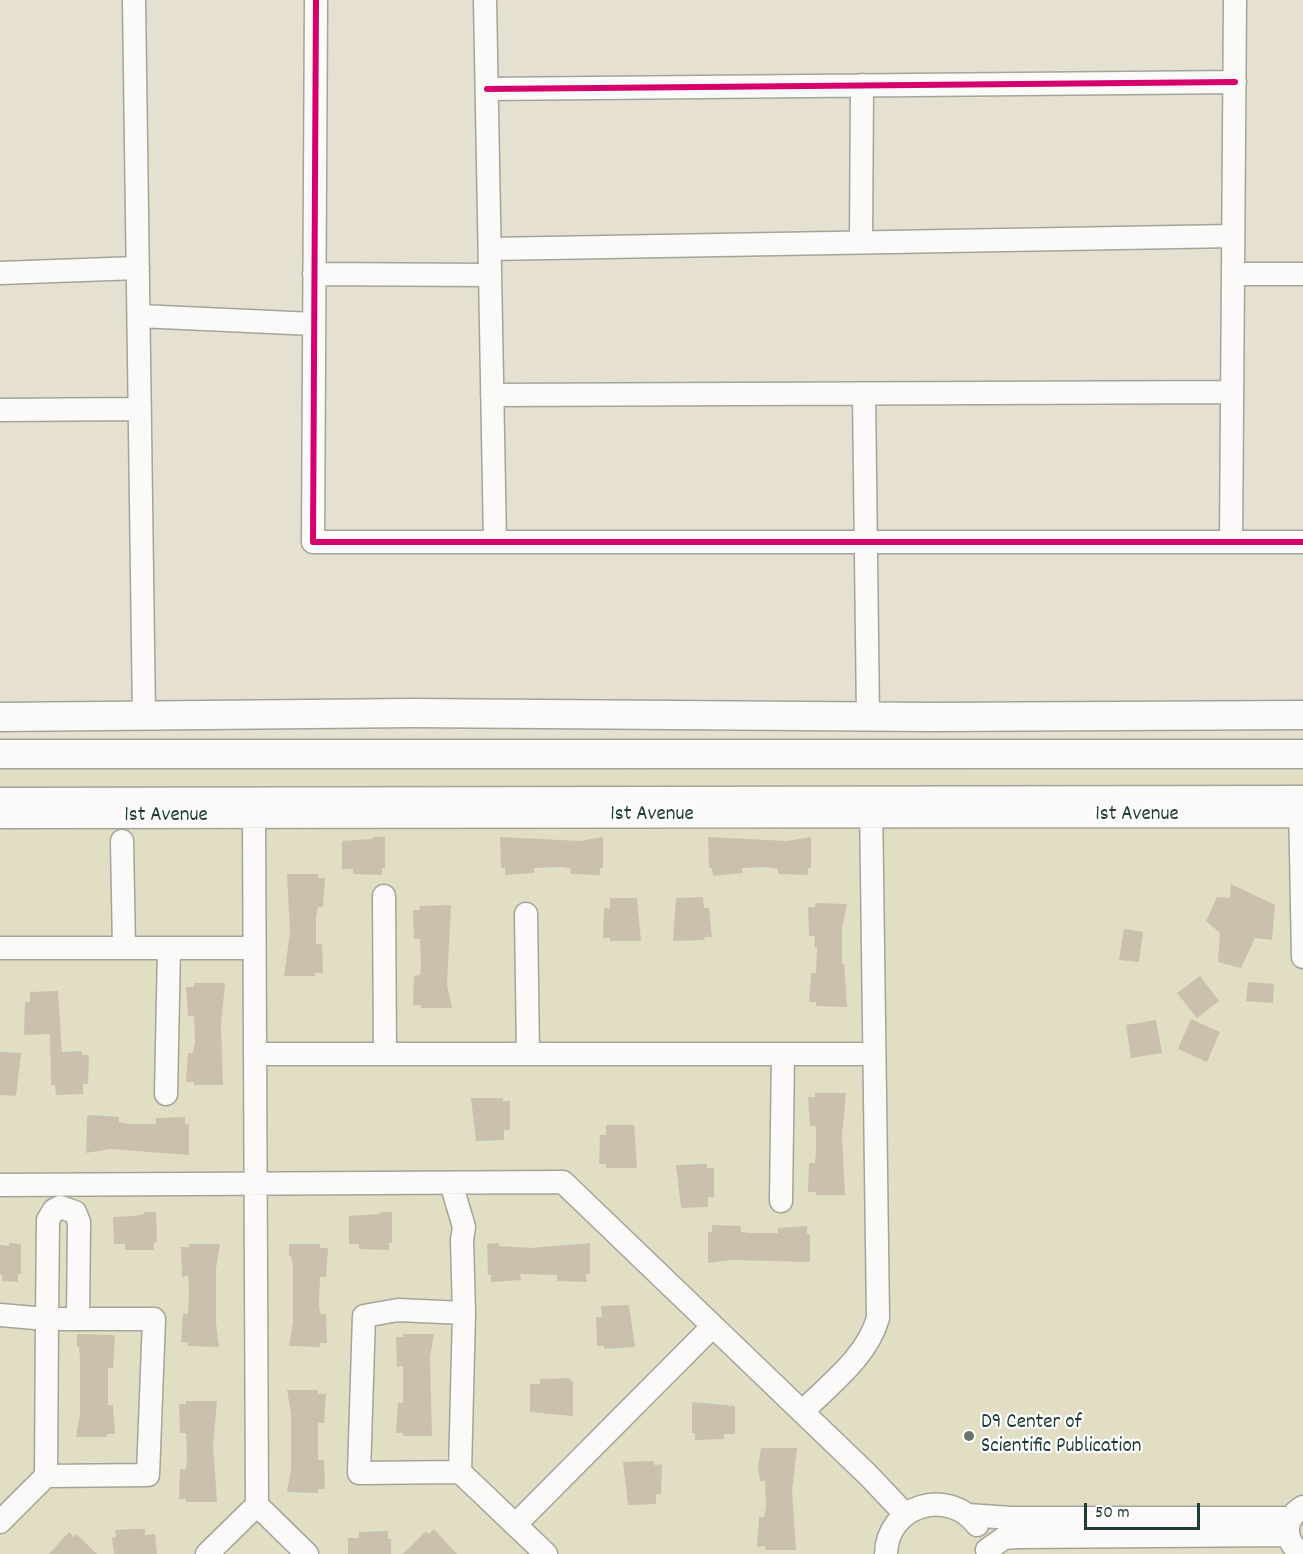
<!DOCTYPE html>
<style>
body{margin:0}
#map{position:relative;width:1303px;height:1554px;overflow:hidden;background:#e5e0d0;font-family:Dekko,sans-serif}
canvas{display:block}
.scale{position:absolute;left:1084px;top:1503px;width:116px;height:27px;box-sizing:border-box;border:3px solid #1f3d34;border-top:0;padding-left:8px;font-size:18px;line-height:21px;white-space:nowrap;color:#1f3d34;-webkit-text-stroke:4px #fff;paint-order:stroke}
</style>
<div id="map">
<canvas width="1303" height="1554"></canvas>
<div class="scale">50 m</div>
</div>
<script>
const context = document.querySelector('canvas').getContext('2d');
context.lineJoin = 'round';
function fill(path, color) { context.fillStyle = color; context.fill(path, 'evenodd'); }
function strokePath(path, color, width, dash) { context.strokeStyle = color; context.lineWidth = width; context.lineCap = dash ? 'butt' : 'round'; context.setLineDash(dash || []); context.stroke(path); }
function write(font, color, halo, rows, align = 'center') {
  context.font = font + ' Dekko,sans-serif'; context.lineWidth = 4.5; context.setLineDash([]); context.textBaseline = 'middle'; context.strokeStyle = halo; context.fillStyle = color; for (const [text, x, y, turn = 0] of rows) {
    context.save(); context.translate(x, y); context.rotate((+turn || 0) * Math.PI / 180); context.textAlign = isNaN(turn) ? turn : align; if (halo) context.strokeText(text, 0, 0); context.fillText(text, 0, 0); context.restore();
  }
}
const built = new Path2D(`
 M0 768 1303 772V1554H0Z`);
const building = new Path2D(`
 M373 837H385V868H382V875L353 874V869H342V841L373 839Z
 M500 837 580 841 603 837V868H600V875L571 874 570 868 560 867 534 868V873L505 875V868H501Z
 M708 837 787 841 811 837V868H808V875L778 874V869L768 867 742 868V873L713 876 712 868H709Z
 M287 874H318V878H325L323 907H318L316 917V944H322L323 973H315V976H284L290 933Z
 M1231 884 1275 905 1272 940 1255 938 1241 968 1218 962 1220 933 1206 921 1217 897 1230 898Z
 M703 897 704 908H709L712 937H704L705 940 673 941 676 898Z
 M610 898H637L641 941H610V938H603L604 908 610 909Z
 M816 903 847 904 842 928V964H844L847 1007 816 1006V1002H809L811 973H816L817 947H814L815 936H809L808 907H815Z
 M451 905 447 984 452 1008H421L420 1005H413L414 976 420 975 421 965 420 939H414L413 910H420L419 906Z
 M1124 929 1143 932 1139 962 1119 960Z
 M1200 976 1219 1001 1197 1018 1177 993Z
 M1248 982 1274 984 1273 1003 1246 1001Z
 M194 983H225L221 1026 223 1085H194V1082H186L188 1053H193L195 1042 194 1016H188L186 987H194Z
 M58 991 62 1052 82 1051V1055H89L88 1084H83V1094L56 1095 55 1085H51L50 1034 24 1035 25 1002H30V992Z
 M1191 1019 1220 1032 1207 1062 1178 1049Z
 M1156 1020 1162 1053 1131 1058 1126 1025Z
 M0 1052 21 1053 16 1096 0 1095Z
 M815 1093H846L842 1136 845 1195H816V1192H808L809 1163H815L816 1152V1126H810L808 1097H815Z
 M471 1098H503V1101H510V1130H504V1140L476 1141Z
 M90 1115 119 1117V1122L129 1124H156V1118L185 1117V1124H189V1155L110 1149 86 1153 87 1117Z
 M606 1125H634L637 1168H606V1164H599L600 1135H606Z
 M707 1164V1168H714V1197H708V1207L681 1208 676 1165Z
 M144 1212H156L157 1242 154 1243V1250H125V1244H114L113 1217 133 1216 144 1214Z
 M380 1212H392V1243H389V1250L359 1249V1244H349V1216L380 1214Z
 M712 1225 741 1226V1232L751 1233H778V1228L807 1226V1234H810V1262L732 1260 708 1263V1232H712Z
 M9 1243 21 1244V1274H18V1282L2 1281V1275H0V1245L9 1246Z
 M499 1243V1246L530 1248 590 1243V1274H586L587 1282 557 1281V1275L520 1274 521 1280 491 1282V1275H488L487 1244Z
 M189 1244H220L216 1268V1323L219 1347 188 1346V1343L181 1342 183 1313 188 1314 189 1287 188 1276 182 1277 181 1247H189Z
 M289 1244H320V1248H328L326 1277H320L319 1304 320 1314H326L327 1343H320V1347L289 1346 293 1323V1267L291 1256H289Z
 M629 1305 635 1347 604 1349V1346H597L596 1317H602L601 1306Z
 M77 1334 113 1335 115 1339 113 1368H108V1405H113L115 1434H107V1437H76L80 1414V1358L79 1346 77 1347Z
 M403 1334H434L430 1357 432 1436H403V1433H396L398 1403H403V1366L397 1367 396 1337H403Z
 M570 1378V1381H573V1416L530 1412V1384H540V1379Z
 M287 1390H318V1394H326L324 1423H318V1460H324L325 1489H318V1493L287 1492 291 1469V1413Z
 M186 1401H217L213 1444 217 1502H186V1499H179L180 1469H186L187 1459 186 1433H180L179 1404H186Z
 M692 1402 735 1406V1434H724V1439L695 1440V1433H692Z
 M761 1448H797L792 1491 796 1550H765V1546L757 1547 759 1517H764L766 1507 765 1481H760L758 1467Z
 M654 1461V1465L662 1464 661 1494H656V1504L628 1505 623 1462Z
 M131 1529H145V1535L155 1534 157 1554H114L112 1538 116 1537 115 1530Z
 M434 1529 457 1554H403L426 1531 429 1534Z
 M388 1531V1539H391V1554H348V1538H359V1532Z
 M69 1532 74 1537 76 1534 97 1554H49Z`);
const minor = new Path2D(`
 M134 0 144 716
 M316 0 313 542H1303
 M485 0 495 542
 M487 89 1235 82
 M861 242 862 85
 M490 249 1233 236
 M0 273 138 268
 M314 274 490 275
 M1233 274H1303
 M139 316 314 324
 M864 394 868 717
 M492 395 1232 392
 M0 410 140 409
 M1231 542 1235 0
 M0 799 1303 797
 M1300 802 1303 957
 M0 817 1303 816
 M254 817 257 1505
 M122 841 124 948
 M384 896 385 1054
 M526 914 528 1054
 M0 948H254
 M255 1054H874
 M166 1094 169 948
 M451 1183 464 1227 462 1240 464 1313 460 1472
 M0 1185 563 1182 868 1475 905 1514
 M781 1201 783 1054
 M464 1313 398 1310 364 1316 359 1473 460 1472 546 1554
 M0 1315 47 1319 48 1220 54 1210 60 1207 75 1212 79 1222 78 1319
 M802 1412C830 1384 867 1357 878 1318L871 801
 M1303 1507C1283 1518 1283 1543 1303 1554
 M968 1515 1011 1518H1291
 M0 1522 46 1476 148 1475 154 1319H47L46 1476
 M515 1525 713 1326
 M987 1550 1004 1538 1018 1537 1288 1535
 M207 1554 257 1505 307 1554
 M886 1554C887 1505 948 1487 977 1525`);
const major = new Path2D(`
 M0 717 412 713 933 717 1303 715
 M0 754H1303`);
const cycleway = new Path2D(`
 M316 0 313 542H1303
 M487 89 1235 82`);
const markers = [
 [969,1436,6,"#64766b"]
];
const streetNames = [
 ["1st Avenue",652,816],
 ["1st Avenue",1137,816],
 ["1st Avenue",166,817]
];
const poiNames = [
 ["D9 Center of",981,1424],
 ["Scientific Publication",981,1448]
];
fill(built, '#e2dec4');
fill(building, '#cbc0ae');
strokePath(minor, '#a3a49a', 25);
strokePath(major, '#a3a49a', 31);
strokePath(minor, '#fbfaf8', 22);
strokePath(major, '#fbfaf8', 28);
strokePath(cycleway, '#d6006c', 6);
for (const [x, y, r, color] of markers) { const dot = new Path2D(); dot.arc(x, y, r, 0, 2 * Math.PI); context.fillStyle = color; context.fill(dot); strokePath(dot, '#fff', 2); }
write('21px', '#1f3d34', '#fff', streetNames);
write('21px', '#1f3d34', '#fff', poiNames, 'left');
</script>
